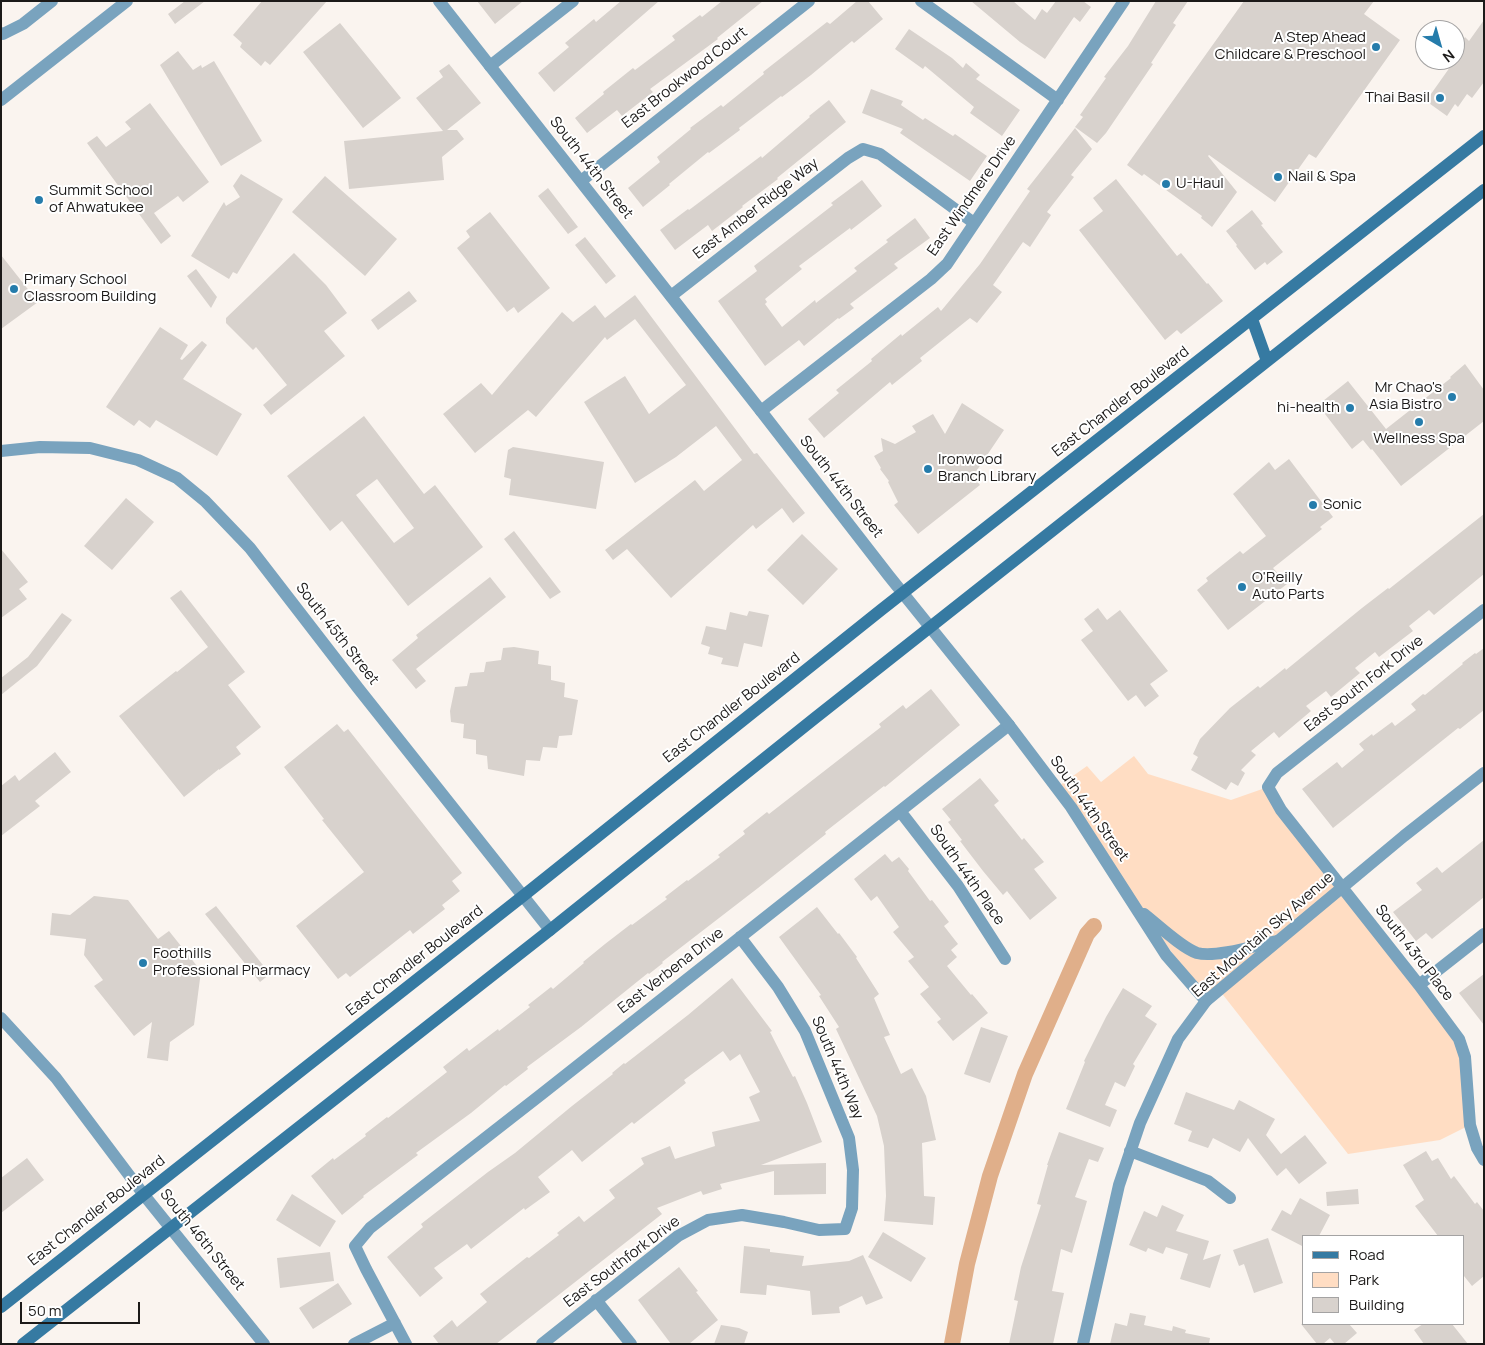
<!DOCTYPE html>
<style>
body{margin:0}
#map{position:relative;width:1485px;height:1345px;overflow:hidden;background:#faf4ef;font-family:Manrope,sans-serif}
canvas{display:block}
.frame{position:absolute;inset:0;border:2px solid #1c1a19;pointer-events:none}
.legend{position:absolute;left:1302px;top:1235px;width:162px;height:90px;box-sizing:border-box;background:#fff;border:1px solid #a4a3a3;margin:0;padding:6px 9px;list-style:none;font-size:15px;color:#1c1a19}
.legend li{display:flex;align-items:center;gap:10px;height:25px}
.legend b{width:25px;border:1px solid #a4a3a3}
.north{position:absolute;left:1415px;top:20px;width:50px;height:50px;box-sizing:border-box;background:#fff;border:1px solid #a4a3a3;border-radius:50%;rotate:142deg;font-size:14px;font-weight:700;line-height:20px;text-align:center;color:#1c1a19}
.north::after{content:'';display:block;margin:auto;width:18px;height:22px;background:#257cab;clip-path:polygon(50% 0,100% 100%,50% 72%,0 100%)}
.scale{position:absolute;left:20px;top:1302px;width:120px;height:22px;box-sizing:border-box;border:2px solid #1c1a19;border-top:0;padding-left:6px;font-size:15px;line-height:18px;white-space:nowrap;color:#1c1a19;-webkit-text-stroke:4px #fff;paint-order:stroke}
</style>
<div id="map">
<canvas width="1485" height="1345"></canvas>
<div class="frame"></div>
<ul class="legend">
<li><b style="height:6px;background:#367aa2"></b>Road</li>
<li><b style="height:14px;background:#ffddc3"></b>Park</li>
<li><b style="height:14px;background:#d8d2cd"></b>Building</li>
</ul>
<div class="north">N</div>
<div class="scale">50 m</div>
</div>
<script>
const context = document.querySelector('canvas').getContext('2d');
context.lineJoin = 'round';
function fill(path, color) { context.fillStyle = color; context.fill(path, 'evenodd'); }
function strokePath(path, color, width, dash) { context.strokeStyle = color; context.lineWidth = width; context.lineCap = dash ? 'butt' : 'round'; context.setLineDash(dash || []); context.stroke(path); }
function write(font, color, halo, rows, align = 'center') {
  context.font = font + ' Manrope,sans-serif'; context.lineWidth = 4; context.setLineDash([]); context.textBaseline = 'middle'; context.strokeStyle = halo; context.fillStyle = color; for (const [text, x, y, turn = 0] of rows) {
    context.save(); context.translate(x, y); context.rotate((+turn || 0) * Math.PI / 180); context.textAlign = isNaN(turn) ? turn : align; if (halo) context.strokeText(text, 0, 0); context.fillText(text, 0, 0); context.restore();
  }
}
const green = new Path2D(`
 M1134 756 1148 774 1231 800 1268 787 1459 1039 1470 1125 1440 1140 1348 1154 1220 991 1206 1001 1056 788 1087 766 1101 782Z`);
const canal = new Path2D(`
 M952 1344 967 1264 990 1176 1025 1074 1087 934 1094 926`);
const building = new Path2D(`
 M185 1H205L175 24 168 14Z
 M262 1H327L270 65 265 61 261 66 240 47 242 43 233 35Z
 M477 1H523L495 24Z
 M621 1H659L554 92 538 73 569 47 565 43 594 19 596 22Z
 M722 1H763L717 38 718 39 650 89 653 92 622 116 617 110 587 133 575 118 604 94 603 92 633 68 635 70 675 40 672 36 700 15 702 17Z
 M857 1H868L883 19 854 43 852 41 811 75 782 97 781 96 739 128 740 130 709 153 708 152 669 184 670 185 643 207 628 188 660 162 657 157 691 129 690 128 721 105 723 107 764 74 763 72 827 22 830 24Z
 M971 1H1013L1035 20 1042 9 1047 13 1056 1H1083L1091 7 1080 22 1074 17 1045 59 1020 42Z
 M1156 1H1188L1173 23 1176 25 1151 63 1153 64 1106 133 1097 143 1075 127 1083 117 1080 115 1106 78 1104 77 1128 46Z
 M1244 1H1374L1364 14 1400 40 1316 158 1309 154 1275 202 1209 155 1208 156 1237 192 1212 227 1201 218 1202 216 1144 174 1142 176 1127 165Z
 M1484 20V82L1472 98 1467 94 1458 107 1455 104 1447 116 1426 101 1460 53 1456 50 1465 37 1469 41Z
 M340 23 401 98 363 128 303 52Z
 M909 29 952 58 963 68 966 63 980 75 976 79 1020 110 1002 136 970 113 974 107 925 66 923 69 895 49Z
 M178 51 193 70 201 65 202 68 214 61 262 141 221 166 160 65Z
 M449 64 481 103 447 130H457L464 139 442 157 444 180 349 189 344 141 443 131 416 98 443 77 439 71Z
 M871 89 903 101 901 105 923 120 925 118 953 136 955 134 987 156 970 181 900 133 903 129 862 113Z
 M829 100 846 122 777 178 778 179 742 206 743 207 712 231 708 225 675 250 660 230 688 209 689 210 761 156 762 158 810 117 809 116Z
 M150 103 209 182 183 202 178 196 154 213 171 236 161 244 87 143 97 136 106 147 131 129 125 122Z
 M1075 128 1092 149 1071 175 1074 177 1047 212 1051 215 1030 247 1023 242 993 285 1002 292 977 323 970 318 920 358 922 361 892 385 890 382 824 438 808 419 839 393 836 390 872 361 871 359 901 334 902 336 938 307 941 311 980 264 1030 191 1027 189Z
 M241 174 283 199 237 274 233 272 229 279 191 256 224 202 226 206 240 197 233 186Z
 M325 176 397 239 365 276 292 212Z
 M1116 179 1177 256 1181 253 1207 284 1208 283 1223 301 1181 334 1177 330 1165 340 1079 230 1103 211 1093 198Z
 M862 180 882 206 851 230 850 228 799 266 802 269 765 299 767 302 765 304 782 327 815 300 816 303 857 271 854 268 888 242 886 240 915 218 930 238 894 264 898 268 850 304 854 308 839 319 838 318 804 346 799 340 765 366 718 301 757 271 754 266 833 205 831 203Z
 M548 188 578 227 568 234 538 196Z
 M1252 210 1263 224 1261 225 1283 252 1267 265 1265 262 1255 270 1236 246 1237 245 1226 231Z
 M490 212 550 288 518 313 514 307 507 312 457 248 470 237 466 231Z
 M585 237 616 276 606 284 575 245Z
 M294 253 326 285 347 313 324 331 345 356 271 415 263 405 287 385 256 347 253 350 226 323V318Z
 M1 255 38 302 1 329Z
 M196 269 217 297 211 308 187 276Z
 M409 291 417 301 378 330 371 320Z
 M635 295 754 454 757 453 805 513 793 523 782 508 756 529 753 525 671 598 627 549 613 560 605 550 695 480 704 491 742 460 716 426 676 457 635 483 584 402 625 376 649 414 686 385 635 319 607 340 605 337 536 417 528 410 475 453 443 414 481 383 492 395 562 312 573 322 595 305 605 318Z
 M160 327 188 345 180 359 182 360 202 341 207 345 183 379 242 414 217 456 156 420 150 428 139 420 134 426 106 407Z
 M1465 364 1484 390V421L1401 486 1372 449 1371 450 1363 440 1352 449 1318 405 1348 381 1386 429 1451 378 1450 377Z
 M962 403 1004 430 973 476 980 485 918 534 894 505 898 502 888 482 889 481 880 469 881 468 874 456 883 451 881 438 895 444 916 432 912 426 933 414 945 434Z
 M364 416 424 494 435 485 483 547 408 606 342 521 330 531 287 476ZM377 479 414 528 394 543 356 495Z
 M513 447 604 462 596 509 509 495 511 479 504 477 508 450Z
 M1289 459 1333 517 1320 527 1322 529 1273 568 1287 584 1228 630 1197 590 1208 581 1206 578 1240 551 1243 554 1266 536 1233 494 1269 462 1275 470Z
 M126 498 154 522 112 570 84 546Z
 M1484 514V574L1434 615 1429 610 1409 626 1413 631 1379 657 1375 652 1355 668 1360 673 1331 697 1326 691 1306 706 1311 711 1279 738 1274 732 1251 751 1256 755 1241 770 1245 773 1238 786 1231 782 1226 790 1191 770 1198 757 1193 754 1200 739 1230 708 1258 686 1260 688 1285 668 1286 670 1362 608 1388 588 1389 589Z
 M514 531 561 592 550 599 504 539Z
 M802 534 838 569 803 605 767 570Z
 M1 549 28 582 19 589 27 599 1 618Z
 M490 577 506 597 416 669 426 681 416 689 392 660 418 638 416 635Z
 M181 590 245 672 228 685 261 727 236 747 241 754 219 770V769L184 797 119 716 176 671 177 672 208 647 170 598Z
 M1098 608 1107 620 1120 610 1168 671 1150 684 1159 696 1145 707 1136 695 1128 701 1081 640 1093 631 1084 619Z
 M749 611 769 615 762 647 744 643 738 667 721 664 723 658 708 654 710 647 701 644 706 626 726 630 730 612 747 616Z
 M62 613 72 620 37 666 1 695V678L28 657Z
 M514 647 539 651 538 664 551 666V680L565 683 564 697 578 700 572 735 559 736 557 748 543 747 540 761 526 760 524 776 488 769 487 756 476 754V740L463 738 464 724 451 722 450 711 455 687 467 686 470 673 484 672 486 662 501 660 503 648Z
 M1484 648V710L1460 729 1458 728 1333 828 1302 789 1337 762 1342 768 1364 750 1359 744 1372 734 1373 736 1392 722 1395 726 1416 710 1411 704 1423 694 1425 695 1463 664 1462 663 1475 653 1476 654Z
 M931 689 960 725 885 787 884 786 825 832 826 834 758 888 662 962 663 963 649 974 648 973 581 1027 527 1067 528 1069 506 1086 505 1085 471 1113 416 1153 418 1155 363 1196 364 1197 342 1215 311 1176 333 1158 334 1160 366 1136 365 1134 387 1117 388 1118 447 1072 443 1067 467 1048 469 1051 498 1029 499 1031 530 1007 528 1005 551 987 553 989 584 963 583 962 605 944 631 924 632 925 667 899 665 897 687 880 688 881 720 857 718 855 745 834 743 831 767 812 769 814 850 751 881 727 879 724 903 705 906 709Z
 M337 724 344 732 348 729 462 873 452 881 460 891 442 905 445 909 413 934 410 930 350 977 346 973 338 979 296 926 364 872 322 820 324 819 284 767Z
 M55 752 71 772 35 801 40 806 1 836V786L15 775 19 781Z
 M980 778 999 801 994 805 1022 840 1024 838 1044 862 1034 869 1057 898 1030 920 1007 891 1003 895 983 871 960 841 962 840 948 822 951 820 942 809Z
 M1484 840V897L1432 939 1426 933 1416 941 1393 912 1422 890 1416 883 1437 867 1442 873Z
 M885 854 892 862 899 857 909 869 908 871 930 901 932 900 949 922 944 926 958 944 951 950 957 957 947 966 971 995 972 994 988 1013 953 1041 937 1022 941 1019 920 994 929 987 908 961 914 957 893 932 899 927 877 896 871 901 854 879Z
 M94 896 128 900 158 939 169 931 201 971 194 1025 170 1042 168 1061 147 1058 152 1022 134 1036 94 986 103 980 84 955 86 939 50 935 52 913 70 915Z
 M216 906 270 974 260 982 205 914Z
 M817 907 838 934 839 933 857 957 856 958 879 994 874 998 890 1035 884 1037 901 1074 912 1068 926 1096 936 1140 922 1143 924 1196 935 1197 933 1225 884 1221 886 1196 884 1146 877 1116 836 1029 839 1027 819 996 821 995 779 937Z
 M1484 974V1025L1459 993Z
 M732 978 772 1031 770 1032 793 1077 795 1076 807 1103 822 1142 761 1165 826 1163V1194L774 1195V1171L720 1184 722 1189 703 1195 701 1191 657 1208 662 1214 496 1344H439L433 1336 452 1320 457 1327 487 1302 480 1294 527 1257 529 1258 559 1235 557 1233 579 1216 584 1222 615 1198 609 1190 644 1164 641 1158 670 1146 675 1159 715 1146 712 1132 760 1121 749 1097 760 1092 740 1054 730 1061 723 1051 684 1080 686 1083 662 1102 634 1124 632 1122 582 1162 572 1150 538 1177 550 1192 525 1210 524 1208 471 1249 467 1244 434 1268 443 1278 420 1297 387 1257 423 1227 421 1224 488 1172 515 1153 572 1106 613 1074 612 1073 624 1063 625 1064 688 1015Z
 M1123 988 1152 1006 1145 1016 1157 1024 1133 1064 1135 1066 1125 1087 1115 1082 1105 1105 1117 1110 1110 1127 1066 1109 1085 1062 1084 1061 1106 1017Z
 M981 1027 1008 1036 990 1083 964 1074Z
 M1186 1092 1234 1110 1239 1100 1275 1119 1266 1135 1281 1154 1305 1135 1327 1163 1299 1184 1286 1168 1277 1176 1248 1138 1240 1152 1213 1138 1208 1148 1188 1141 1192 1131 1174 1124Z
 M1059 1132 1104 1148 1098 1162 1089 1159 1075 1197 1087 1201 1072 1253 1061 1249 1052 1291 1064 1293 1053 1344H1009L1018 1301 1014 1300 1021 1267 1041 1205 1037 1204 1048 1165H1047Z
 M1426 1151 1432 1161 1438 1158 1451 1179 1454 1176 1475 1204 1477 1202 1484 1211V1276L1472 1286 1464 1276V1236H1438L1415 1206 1424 1200 1403 1165Z
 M27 1158 44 1180 1 1213V1178Z
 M1358 1189 1359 1204 1327 1206 1326 1192Z
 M292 1194 336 1221 320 1247 276 1220Z
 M1300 1198 1330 1215 1319 1236H1304V1247L1271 1230 1282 1210 1291 1215Z
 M1162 1205 1184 1215 1176 1231 1209 1241 1203 1260 1221 1254 1210 1288 1180 1279 1188 1254 1166 1247 1163 1254 1148 1248 1146 1252 1129 1245 1144 1211 1157 1217Z
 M883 1232 926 1258 911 1282 868 1257Z
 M1268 1238 1283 1283 1254 1293 1244 1264 1239 1266 1233 1250Z
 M744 1246 770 1249V1252L804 1256 802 1266 849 1261 863 1255 883 1298 866 1305 862 1296 839 1307 840 1313 812 1315 810 1291 767 1285 766 1295 740 1293Z
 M330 1252 334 1281 280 1288 277 1258Z
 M679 1267 698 1291 696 1292 718 1320 689 1344H671L638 1300Z
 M338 1283 352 1304 313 1329 299 1308Z
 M1130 1313 1146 1316 1144 1325 1172 1331 1173 1326 1186 1330 1185 1333 1210 1338 1209 1344H1110L1115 1323 1127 1326Z
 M1301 1324H1349L1357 1333 1344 1344H1335L1330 1338 1323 1344H1317Z
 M1423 1324H1452L1468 1344H1424L1414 1330Z
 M721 1325 739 1328 748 1332 744 1344H714Z`);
const minor = new Path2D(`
 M921 1 1058 100
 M1 33 3 34 23 24 52 1
 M490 66 573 1
 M581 181 809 1
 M671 296 848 158 863 149 880 154 974 223
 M761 411 931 279 947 264 1124 1
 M1 451 40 447 90 448 138 460 177 478 205 501 250 548 358 688 550 930
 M1484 610 1277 773 1268 787 1281 810 1419 985 1459 1039 1465 1057 1470 1125 1477 1148 1484 1160
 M900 811 958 886 1005 959
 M1419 985 1484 934
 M1130 1151 1208 1181 1230 1198
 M596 1300 631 1344
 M354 1344 395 1323
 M406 1344 366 1269 355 1246 370 1228 543 1093 1009 725
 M542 1344 678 1236 708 1220 742 1215 784 1222 819 1230 845 1229 852 1208 853 1170 849 1138 805 1031 778 987 740 937
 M1083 1344 1119 1185 1140 1123 1178 1039 1206 1001 1404 836 1484 773`);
const tertiary = new Path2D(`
 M439 1 761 411 889 576 1009 725 1071 807 1166 955 1206 1001
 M1 100 127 1
 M1144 914C1158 925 1182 948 1197 953 1216 958 1258 945 1277 941
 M1 1018 56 1078 144 1195 264 1344`);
const secondary = new Path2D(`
 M1252 319 1267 361
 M1 1307 523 896 881 610 1484 136
 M23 1344 550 930 815 718 1484 190`);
const markers = [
 [1376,47,5,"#257cab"],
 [1440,98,5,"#257cab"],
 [1278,177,5,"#257cab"],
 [1166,184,5,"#257cab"],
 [39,200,5,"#257cab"],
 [14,289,5,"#257cab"],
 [1452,397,5,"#257cab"],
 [1350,408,5,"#257cab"],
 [1419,422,5,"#257cab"],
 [928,469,5,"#257cab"],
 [1313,505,5,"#257cab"],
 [1242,587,5,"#257cab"],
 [143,963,5,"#257cab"]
];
const poiNames = [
 ["A Step Ahead",1366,38,"right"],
 ["Childcare & Preschool",1366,55,"right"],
 ["Thai Basil",1430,98,"right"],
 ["Nail & Spa",1288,177],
 ["U-Haul",1176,184],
 ["Summit School",49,191],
 ["of Ahwatukee",49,208],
 ["Primary School",24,280],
 ["Classroom Building",24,297],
 ["Mr Chao's",1442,388,"right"],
 ["Asia Bistro",1442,405,"right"],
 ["hi-health",1340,408,"right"],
 ["Wellness Spa",1419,439,"center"],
 ["Ironwood",938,460],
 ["Branch Library",938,477],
 ["Sonic",1323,505],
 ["O'Reilly",1252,578],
 ["Auto Parts",1252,595],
 ["Foothills",153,954],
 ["Professional Pharmacy",153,971]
];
const streetNames = [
 ["East Brookwood Court",685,78,-38],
 ["South 44th Street",591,168,52],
 ["East Windmere Drive",972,196,-55],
 ["East Amber Ridge Way",756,209,-38],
 ["East Chandler Boulevard",1121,402,-38],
 ["South 44th Street",841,487,52],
 ["South 45th Street",337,634,52],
 ["East South Fork Drive",1364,684,-38],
 ["East Chandler Boulevard",732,708,-38],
 ["South 44th Street",1089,809,55],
 ["South 44th Place",967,875,55],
 ["East Mountain Sky Avenue",1263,935,-41],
 ["South 43rd Place",1414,953,52],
 ["East Chandler Boulevard",415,961,-38],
 ["East Verbena Drive",671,971,-38],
 ["South 44th Way",837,1068,67],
 ["East Chandler Boulevard",97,1211,-38],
 ["South 46th Street",202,1240,51],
 ["East Southfork Drive",622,1262,-37]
];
fill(green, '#ffddc3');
strokePath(canal, '#e0af8a', 16);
fill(building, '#d8d2cd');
strokePath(minor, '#79a3be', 12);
strokePath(tertiary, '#79a3be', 12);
strokePath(secondary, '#367aa2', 12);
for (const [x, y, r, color] of markers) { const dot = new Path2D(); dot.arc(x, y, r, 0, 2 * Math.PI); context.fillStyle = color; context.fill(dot); strokePath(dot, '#fff', 2); }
write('15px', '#1c1a19', '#fff', poiNames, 'left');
write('15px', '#1c1a19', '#fff', streetNames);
</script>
